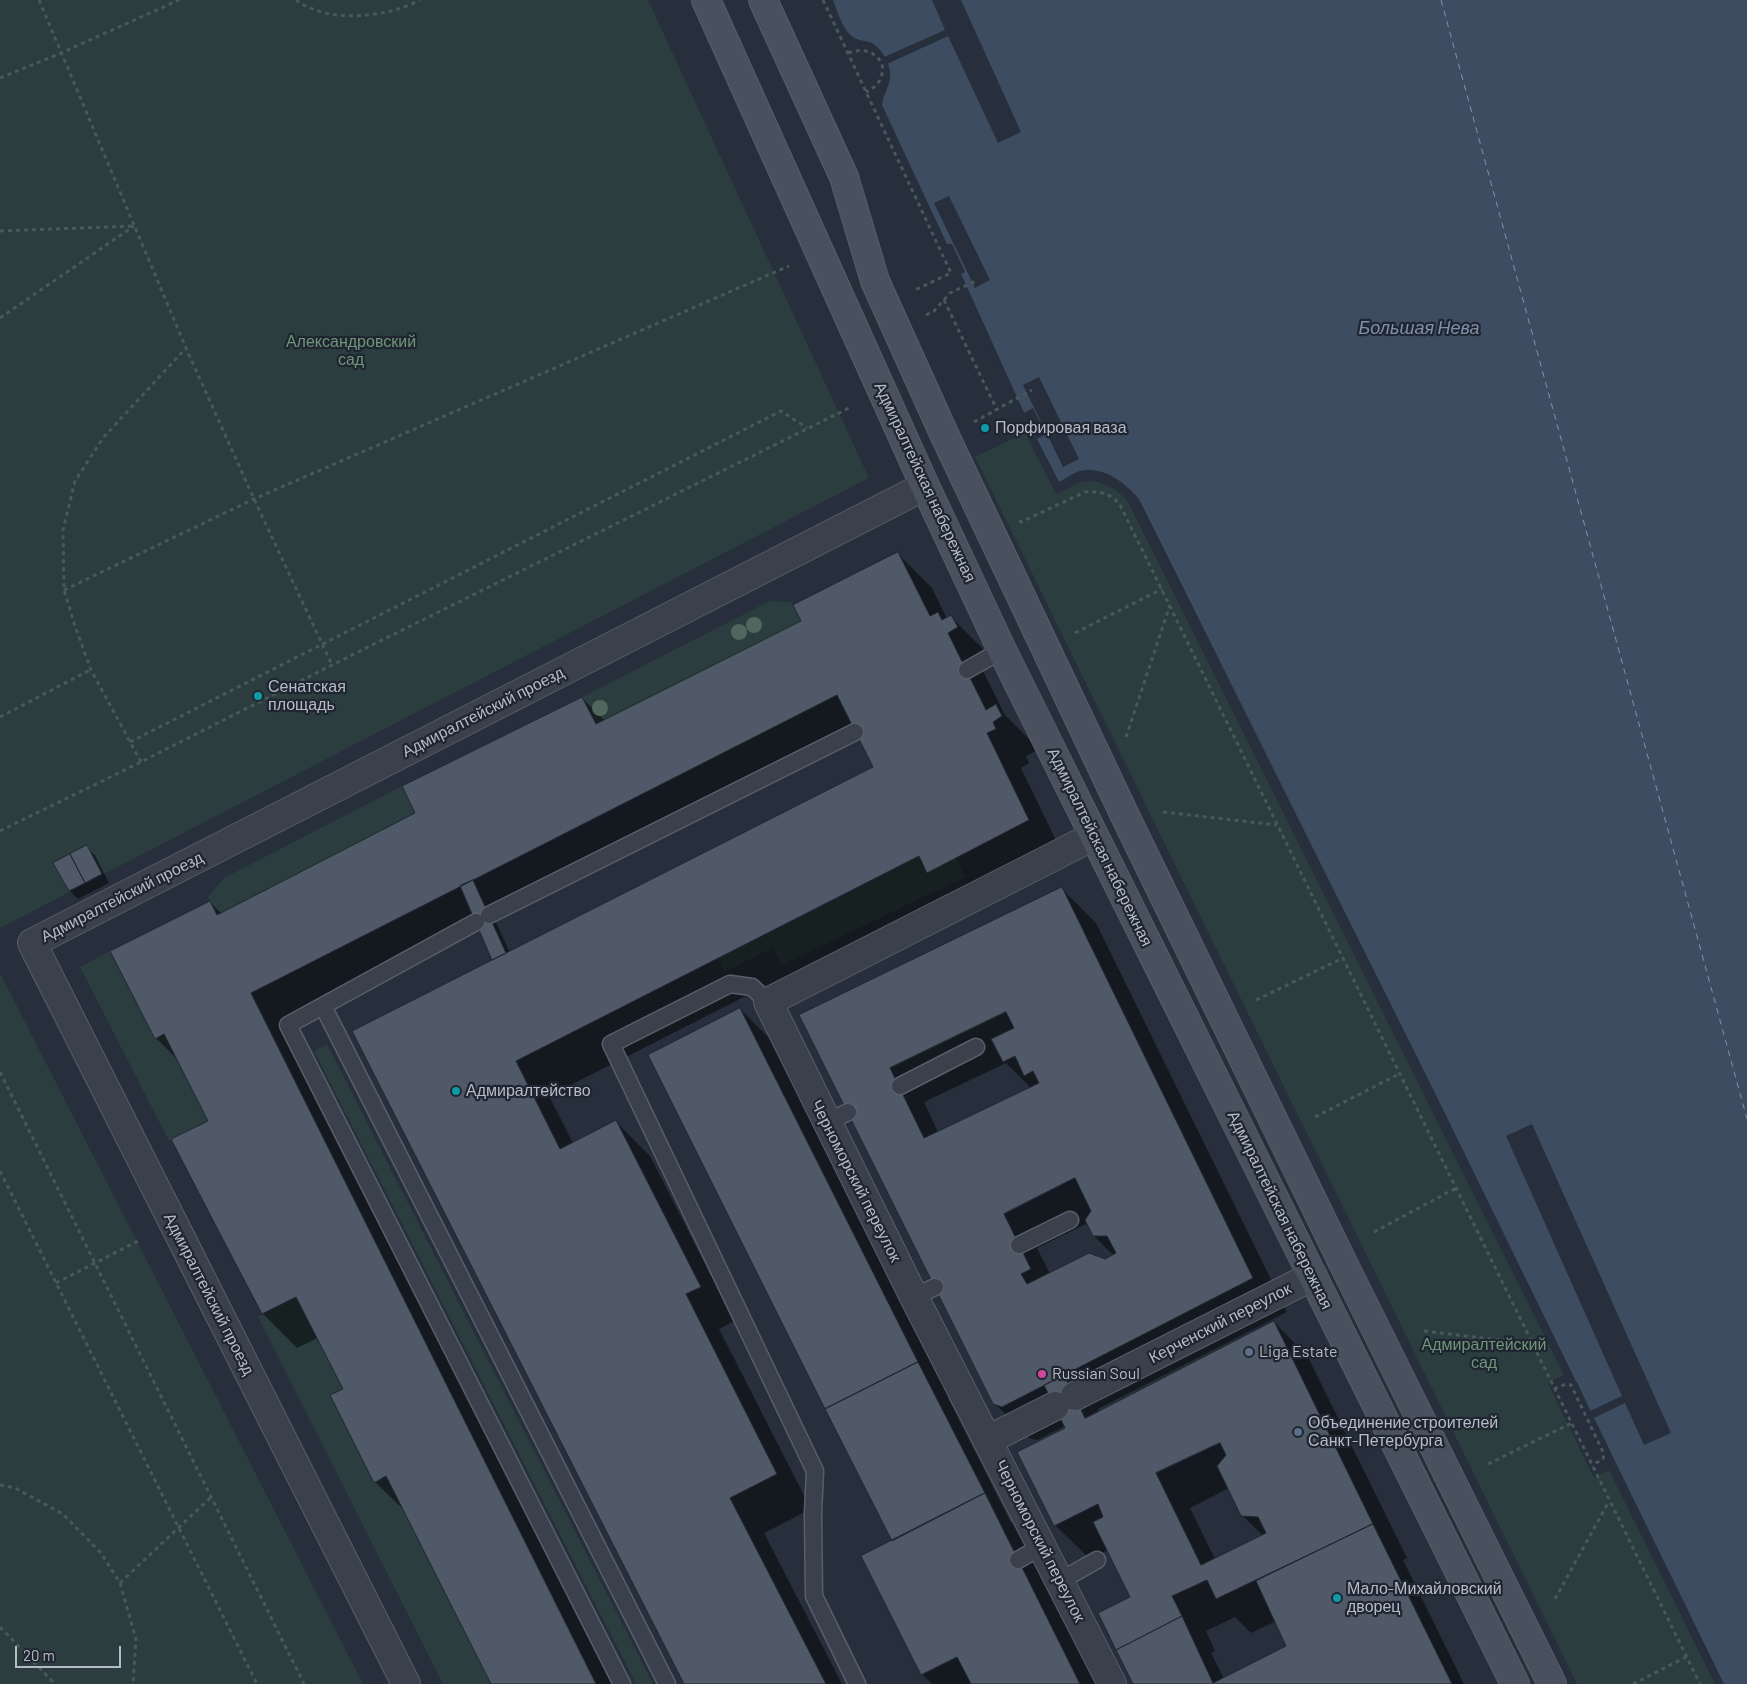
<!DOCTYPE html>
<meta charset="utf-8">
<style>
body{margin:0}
#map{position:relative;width:1747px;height:1684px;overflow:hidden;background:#262f3b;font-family:Barlow,sans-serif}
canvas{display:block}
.scale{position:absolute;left:15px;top:1646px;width:106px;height:22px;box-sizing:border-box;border:2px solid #b6bcc7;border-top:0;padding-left:6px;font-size:15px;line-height:18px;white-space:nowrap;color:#b6bcc7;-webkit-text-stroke:4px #1f2631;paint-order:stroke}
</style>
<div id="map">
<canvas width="1747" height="1684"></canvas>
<div class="scale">20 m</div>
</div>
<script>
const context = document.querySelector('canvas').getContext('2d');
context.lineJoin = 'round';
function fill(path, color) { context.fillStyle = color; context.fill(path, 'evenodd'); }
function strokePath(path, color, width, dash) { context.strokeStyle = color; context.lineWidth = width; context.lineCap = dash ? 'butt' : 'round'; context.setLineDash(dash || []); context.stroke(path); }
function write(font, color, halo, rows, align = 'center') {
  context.font = font + ' Barlow,sans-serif'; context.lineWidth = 4.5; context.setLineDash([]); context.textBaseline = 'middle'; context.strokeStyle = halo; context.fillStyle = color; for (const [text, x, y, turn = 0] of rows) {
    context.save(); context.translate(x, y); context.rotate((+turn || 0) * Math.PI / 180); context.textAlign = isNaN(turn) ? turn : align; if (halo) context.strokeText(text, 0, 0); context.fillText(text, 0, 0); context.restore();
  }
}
const green = new Path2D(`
 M0 0H648L869 478 0 928Z
 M1025 433 1056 494C1064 491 1073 485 1081 482 1098 478 1116 488 1127 500L1564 1375 1548 1383 1594 1478 1609 1470 1715 1684H1577L975 457Z
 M770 601 791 602 801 621 596 724 582 697Z
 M402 786 415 813 217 915 208 897 224 878Z
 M919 856 927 873 956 858 965 877 782 965 773 948 724 972 718 958Z
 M110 951 155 1038 164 1034 208 1121 169 1141 80 967Z
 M0 973 363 1684H0Z
 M327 1044 653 1684H636L314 1051Z
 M296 1297 343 1389 330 1395 386 1476 491 1684H443L258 1317Z`);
const water = new Path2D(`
 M833 0H1747V1684H1724L1433 1089 1139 499C1124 482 1102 464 1077 472 1071 474 1065 479 1059 482L1037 439 1046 434 1033 408 1024 413 961 274 965 272 952 244H947L882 105C883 94 892 83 890 71 888 61 881 47 871 43 864 40 856 41 850 35 842 27 837 10 833 0Z`);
const pier = new Path2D(`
 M932 0H961L1021 132 998 143 948 36 887 64 890 72 889 81 883 96 882 105 880 96 887 81 888 72 884 62 878 51 871 46 853 41 848 33 855 39 872 43 880 50 884 57 945 30Z
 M949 196 990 280 975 288 934 203Z
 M961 274 1024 413 1022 414 959 275Z
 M1039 377 1079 459 1063 467 1023 385Z
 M1532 1124 1671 1433 1644 1445 1625 1403 1594 1418 1610 1451 1608 1452 1574 1383 1577 1382 1590 1411 1622 1396 1506 1136Z`);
const shadow = new Path2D(`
 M898 554 932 588 947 619 951 617 985 651 981 667 1005 715 1030 740 1036 751 1026 756 1029 763 1021 768 1063 855 963 906 949 893 549 1096 573 1143 616 1122 650 1156 734 1321 719 1329 811 1509 764 1533 842 1684H686L354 1032 494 961 480 928 284 1027 612 1684H492L406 1512 375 1482 344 1390 318 1338 297 1348 263 1314 173 1140 209 1121 179 1061 156 1038 210 902 222 914 417 814 582 698 605 721 802 621ZM858 736 874 768 510 953 495 920Z
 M86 847 95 855 109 883 78 899 70 891Z
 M1062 889 1096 923 1287 1312 1098 1409 1099 1412 1274 1322 1308 1357 1407 1558 1403 1560 1464 1684H1135L1132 1597 1108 1550 1090 1559 1055 1525 1066 1428 1065 1426 1037 1440 1029 1438 994 1403 801 1015ZM1006 1063 1031 1088 938 1132 924 1102ZM1088 1223 1094 1236 1114 1256 1105 1260 1050 1274 1037 1248ZM1229 1488 1242 1515 1263 1536 1215 1559 1190 1508ZM1235 1617 1251 1633 1276 1621 1287 1647 1224 1679 1211 1653 1215 1651 1206 1631Z
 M740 1009 774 1043 952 1396 948 1398 1010 1521 1019 1529 1096 1684H932L922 1674 893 1541Z`);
const ferry = new Path2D(`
 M1441 0 1747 1119`);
const building = new Path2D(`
 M898 552 930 616 938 612 942 620 951 615 958 627 948 633 986 710 996 704 1002 716 993 722 996 729 987 733 1029 820 927 873 919 856 516 1061 560 1149 616 1120 701 1287 686 1294 777 1474 730 1498 826 1684H684L352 1031 873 767 837 695 251 993 596 1684H491L386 1476 374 1483 330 1395 343 1389 296 1297 262 1314 218 1230 171 1139 208 1121 164 1034 155 1039 110 951 210 901 217 915 415 813 402 786 582 697 596 724 801 621 793 605Z
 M87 845 102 874 85 883 70 854Z
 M70 854 85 883 69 891 53 863Z
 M473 880 506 953 492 960 460 886Z
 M1062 887 1253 1278 1002 1407 993 1404 799 1015ZM1006 1012 1014 1028 991 1039 1003 1062 1015 1056 1024 1076 1033 1071 1039 1083 924 1138 890 1068ZM1075 1178 1091 1211 1085 1220 1093 1236H1107L1116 1253 1105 1259 1089 1253 1027 1284 1021 1274 1031 1269 1004 1214Z
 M740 1008 918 1362 825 1409 648 1055Z
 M1274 1321 1373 1524 1216 1599 1207 1580 1172 1596 1182 1616 1116 1650 1098 1613 1130 1597 1093 1522 1103 1517 1098 1504 1054 1526 1017 1452 1065 1428 1044 1385 1064 1375 1085 1418ZM1220 1443 1226 1455 1217 1466 1241 1516 1258 1517 1266 1533 1201 1565 1156 1473Z
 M918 1362 985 1493 892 1541 825 1409Z
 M985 1493 1080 1684H971L957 1657 921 1675 861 1556Z
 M1373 1524 1452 1684H1133L1116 1650 1182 1616 1213 1683 1286 1646 1256 1581Z`);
const path = new Path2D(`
 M39 0 186 348 254 499 332 665
 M296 0C323 20 364 18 395 10 403 8 412 4 420 0
 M823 0 951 273 915 290
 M848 53C862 48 873 50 882 63 884 77 879 86 866 92
 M0 78 61 53 179 0
 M0 231 133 226
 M944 300 997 410
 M926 315 934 311 950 293 976 281
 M0 318 134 226
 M974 422 1032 390
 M1020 520 1021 522 1085 492C1100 491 1110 493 1120 505L1700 1684
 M64 590 254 499 789 266
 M1075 633 1162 589
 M0 717 90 670
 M1126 737 1170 605
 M130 742 781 411 807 428
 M141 762 91 670 75 626 64 590 63 530 75 481 103 438 186 348
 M1163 812 1277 825
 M0 831 141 762 332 665 851 407
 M1256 1000 1343 958
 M0 1072 304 1684
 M1315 1117 1399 1074
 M0 1171 257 1684
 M1374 1232 1456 1188
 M56 1283 138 1241
 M1424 1331 1533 1344
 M1554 1389 1566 1384 1571 1385 1604 1454 1603 1459 1592 1465
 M1488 1464 1572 1423
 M0 1485 15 1488 63 1514 101 1553 120 1583 136 1639 133 1684
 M120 1583 211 1497
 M1555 1599 1609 1501
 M0 1627 55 1684
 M1633 1684 1686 1657`);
const lane = new Path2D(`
 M967 670 1002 650
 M489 915 855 732
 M476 922 288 1025 622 1684
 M768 1002 752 987 730 984 611 1044 815 1471 813 1513 814 1596 857 1684
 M323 1006 667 1684
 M900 1086 976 1047
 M826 1123 848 1112
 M1019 1245 1070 1220
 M914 1297 935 1287
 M1018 1560 1042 1546
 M1060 1581 1097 1560`);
const street = new Path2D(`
 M1094 836 768 1002 914 1297 1112 1684
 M1075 1396 1313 1276
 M988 1440 1055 1406
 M406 1684 32 943 925 486`);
const secondary = new Path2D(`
 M706 0 925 486 1002 650 1515 1684
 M763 0 844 177 875 281 945 436 1128 822 1343 1263 1552 1684`);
const trees = [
 [754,625],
 [739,632],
 [600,708]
];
const markers = [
 [985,428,5,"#0f9aa8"],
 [258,696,5,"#0f9aa8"],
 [456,1091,5,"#0f9aa8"],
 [1249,1352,5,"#5c6f8a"],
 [1042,1374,5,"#d1479c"],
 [1298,1432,5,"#5c6f8a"],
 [1337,1598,5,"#0f9aa8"]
];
const parkNames = [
 ["Александровский",351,342],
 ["сад",351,360],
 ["Адмиралтейский",1484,1345],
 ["сад",1484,1363]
];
const poiNames = [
 ["Порфировая ваза",995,428],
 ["Сенатская",268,687],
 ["площадь",268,705],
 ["Адмиралтейство",466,1091],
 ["Liga Estate",1259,1352],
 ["Russian Soul",1052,1374],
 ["Объединение строителей",1308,1423],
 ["Санкт-Петербурга",1308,1441],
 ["Мало-Михайловский",1347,1589],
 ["дворец",1347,1607]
];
const streetNames = [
 ["Адмиралтейская набережная",925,482,65],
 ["Адмиралтейский проезд",483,712,-27],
 ["Адмиралтейская набережная",1100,847,64],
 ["Адмиралтейский проезд",122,897,-27],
 ["Черноморский переулок",856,1181,63],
 ["Адмиралтейская набережная",1280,1210,64],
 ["Адмиралтейский проезд",209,1294,63],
 ["Керченский переулок",1220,1323,-27],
 ["Черноморский переулок",1040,1541,63]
];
const waterNames = [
 ["Большая Нева",1419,328]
];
fill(green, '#2b3d3e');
fill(water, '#3e4c62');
fill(pier, '#262f3b');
fill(shadow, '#0007');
strokePath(ferry, '#8191ab', 1, [6, 5]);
fill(building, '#505967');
strokePath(building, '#212833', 1);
strokePath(lane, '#585f6a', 19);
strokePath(street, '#585f6a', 30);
strokePath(secondary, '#585f6a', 30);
strokePath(path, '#48585b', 3, [4, 4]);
strokePath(lane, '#3a414c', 16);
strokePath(street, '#3a414c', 28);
strokePath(secondary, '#49505e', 28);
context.fillStyle = '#4f675d';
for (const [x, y] of trees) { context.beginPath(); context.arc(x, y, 8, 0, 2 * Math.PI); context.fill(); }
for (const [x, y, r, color] of markers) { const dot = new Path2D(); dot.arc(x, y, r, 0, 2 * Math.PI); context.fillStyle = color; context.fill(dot); strokePath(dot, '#1f2631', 2); }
write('16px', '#709579', '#1f2631', parkNames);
write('16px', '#b6bcc7', '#1f2631', poiNames, 'left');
write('16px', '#b6bcc7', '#1f2631', streetNames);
write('italic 18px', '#8191ab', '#1f2631', waterNames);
</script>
